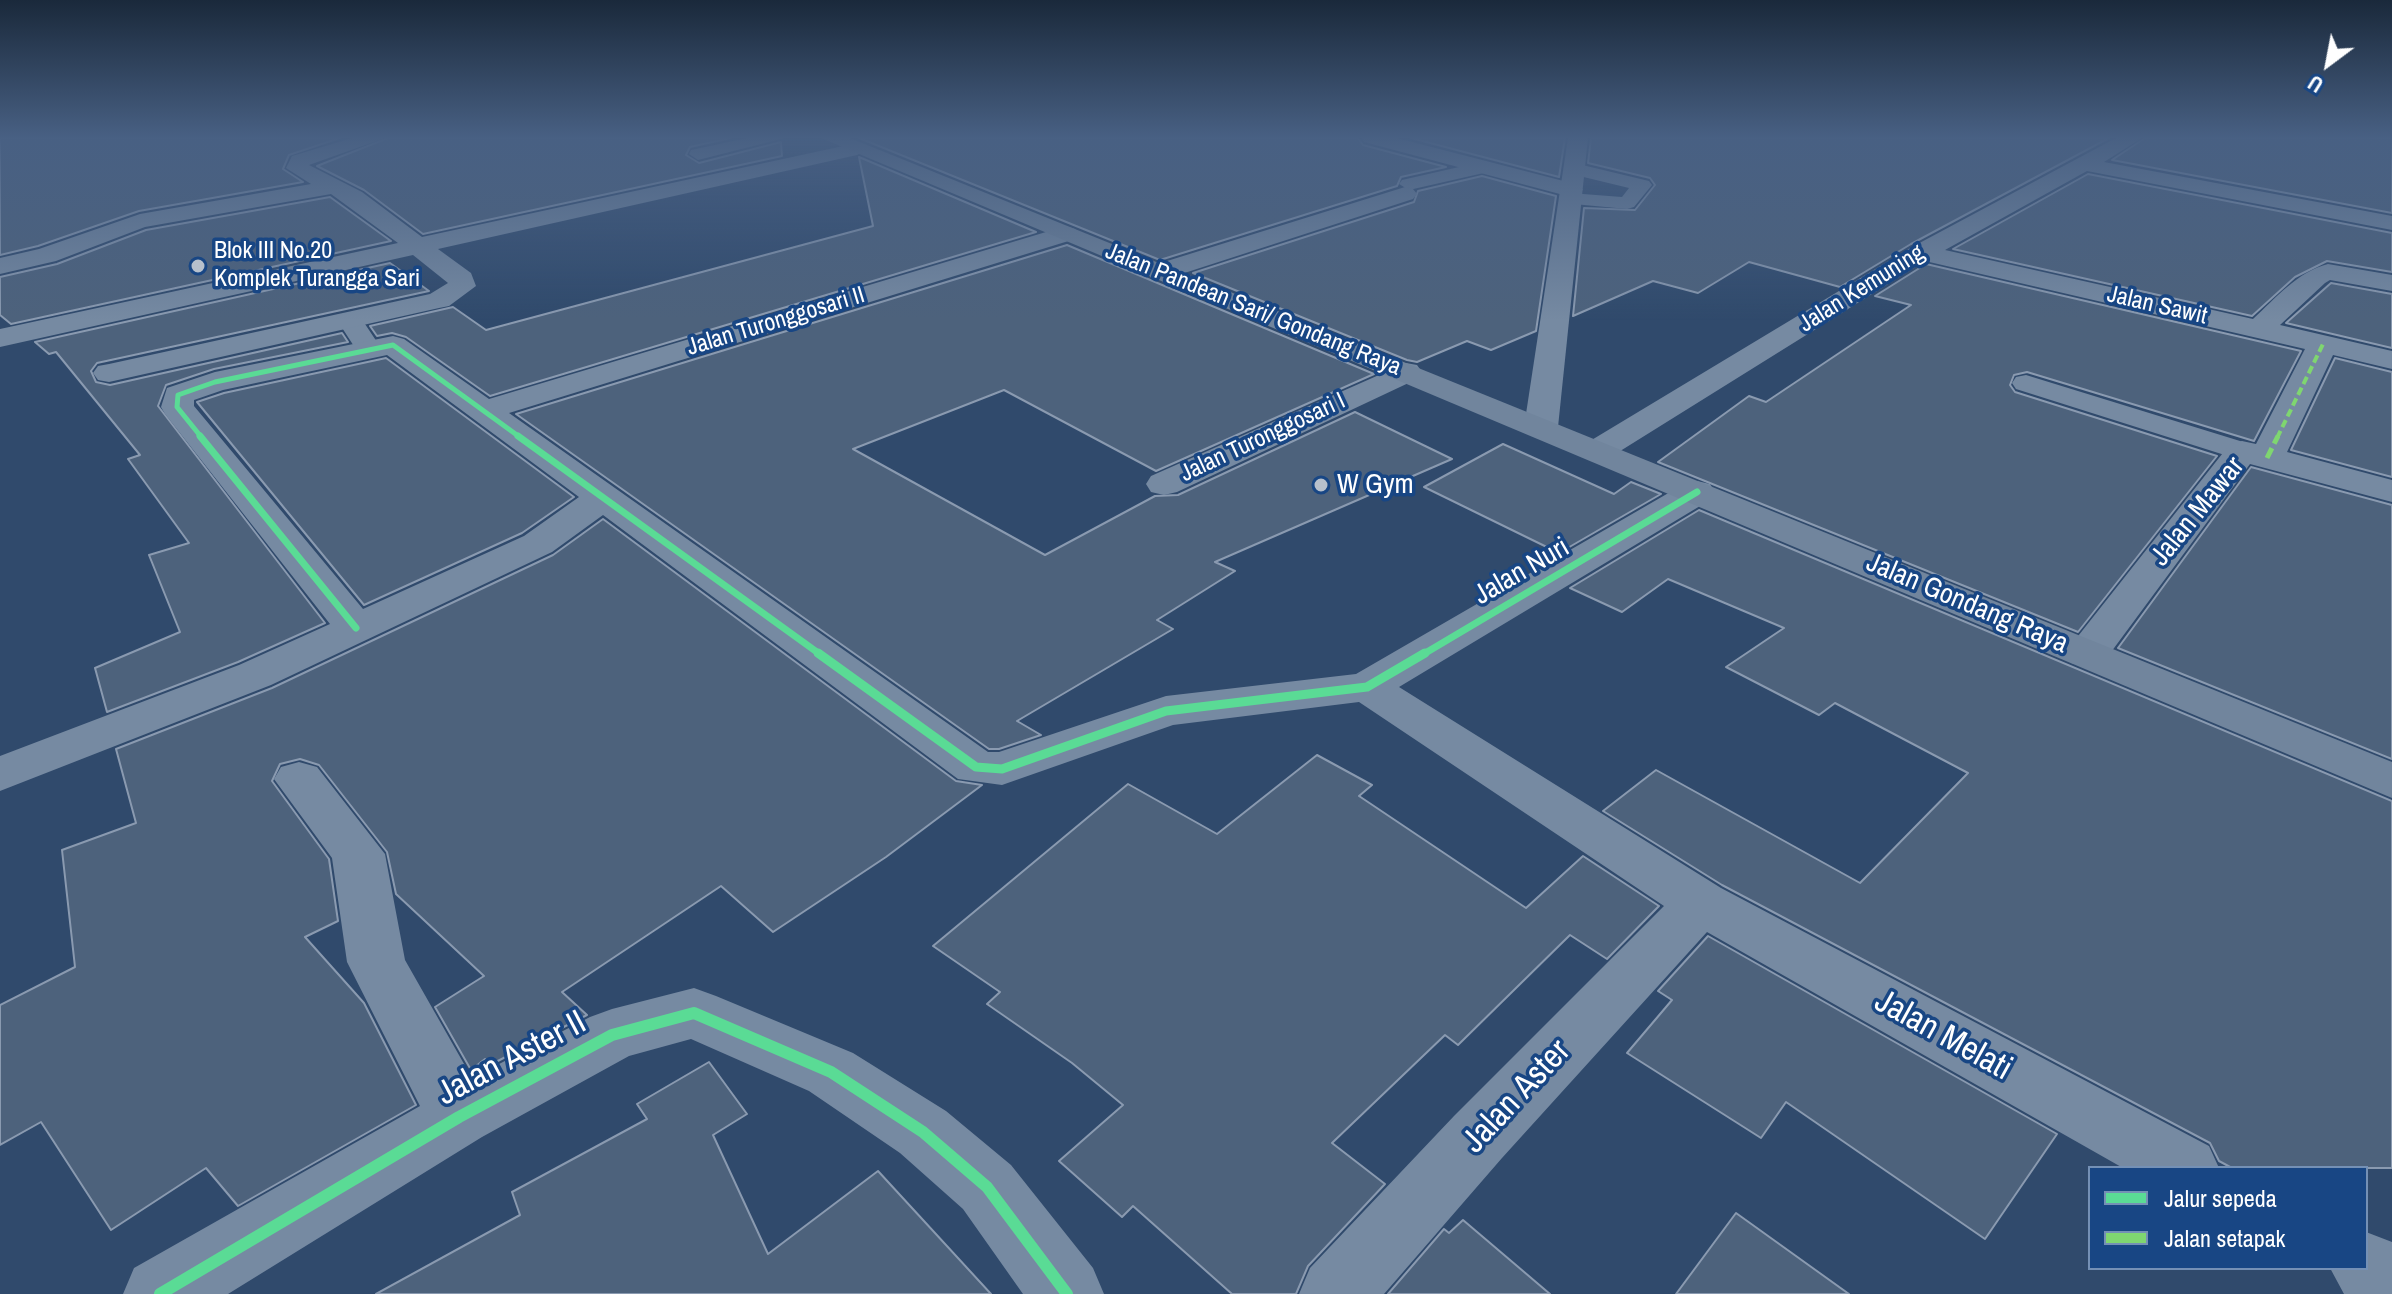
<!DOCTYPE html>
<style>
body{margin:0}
#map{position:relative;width:2392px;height:1294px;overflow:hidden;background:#304a6c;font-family:"Archivo Narrow",sans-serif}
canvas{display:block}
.legend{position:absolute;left:2088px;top:1166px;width:280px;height:104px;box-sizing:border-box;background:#184684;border:2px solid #7490b5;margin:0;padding:10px 14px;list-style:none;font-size:24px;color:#fff}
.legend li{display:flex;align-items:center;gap:16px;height:40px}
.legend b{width:40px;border:2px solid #7490b5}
.north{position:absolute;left:2288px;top:24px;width:80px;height:80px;-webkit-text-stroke:6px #184684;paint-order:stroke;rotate:212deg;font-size:22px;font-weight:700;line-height:32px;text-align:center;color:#fff}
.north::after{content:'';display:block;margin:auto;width:28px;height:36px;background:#fff;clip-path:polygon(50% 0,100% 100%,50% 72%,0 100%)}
</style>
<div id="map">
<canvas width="2392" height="1294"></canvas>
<ul class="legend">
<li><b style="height:10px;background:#5adb95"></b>Jalur sepeda</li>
<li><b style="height:10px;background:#7fd670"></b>Jalan setapak</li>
</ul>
<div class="north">U</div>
</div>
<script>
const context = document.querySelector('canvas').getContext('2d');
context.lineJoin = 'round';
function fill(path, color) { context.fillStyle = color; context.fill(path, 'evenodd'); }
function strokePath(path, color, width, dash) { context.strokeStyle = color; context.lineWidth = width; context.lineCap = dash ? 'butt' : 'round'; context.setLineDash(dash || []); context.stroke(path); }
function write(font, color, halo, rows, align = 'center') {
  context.font = font + ' "Archivo Narrow",sans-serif'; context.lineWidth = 7; context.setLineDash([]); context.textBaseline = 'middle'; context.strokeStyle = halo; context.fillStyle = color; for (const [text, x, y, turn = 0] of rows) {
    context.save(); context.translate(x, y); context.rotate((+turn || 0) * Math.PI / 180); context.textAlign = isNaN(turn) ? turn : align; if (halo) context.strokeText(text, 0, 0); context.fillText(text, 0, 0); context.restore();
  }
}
const building = new Path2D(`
 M0 138H340L289 155 283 169 303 182 139 211 38 246 0 255Z
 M388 138H731L690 147 686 155 699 163 781 142 782 156 423 234 364 190 317 166Z
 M859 138H1358L1363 145 1446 167 1401 177 1397 186 1160 260Z
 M1411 138H1565L1559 177Z
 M1591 138H2109L1911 244 1840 287 1749 262 1698 293 1653 281 1573 316 1584 208 1635 210 1655 185 1650 178 1588 163Z
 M2145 138H2392V213L2112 160Z
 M859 157 1036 232 490 396 406 337 392 333 377 336 370 326 453 307 486 330 873 226Z
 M2088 174 2392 233V272L2327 261 2295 277 2252 316 1953 249Z
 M1482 176 1556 196 1536 331 1491 350 1467 341 1417 362 1407 360 1193 273 1414 202 1418 191Z
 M330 197 391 241 11 324 0 315V277L57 264 146 230Z
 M1067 245 1374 374 1156 471 1004 390 853 449 1045 555 1155 496 1178 495 1355 412 1452 459 1215 562 1235 571 1157 620 1173 629 1017 721 1041 735 999 749H989L516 414Z
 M390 263 429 291 97 363 91 371 96 382 110 385 342 333 348 342 214 369 166 385 158 406 325 623 238 662 107 712 95 668 180 632 149 555 189 543 128 459 140 455 56 352 49 354 35 342Z
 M1926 264 2301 351 2254 441 2027 372 2014 375 2010 385 2015 392 2217 456 2078 632 1658 462 1749 396 1766 402 1911 305 1875 296Z
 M2331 283 2392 294V348L2286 323Z
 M386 358 574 497 522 533 364 605 197 402 224 393Z
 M2335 358 2392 372V477L2291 450Z
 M1503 444 1614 494 1631 482 1661 494 1559 553 1424 487Z
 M2251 467 2392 505V759L2118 648Z
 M1699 510 2392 801V1168H2232L2219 1161 2210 1143 1722 885 1603 811 1656 770 1860 883 1968 773 1835 703 1819 715 1726 667 1784 628 1668 579 1622 612 1570 588Z
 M603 519 956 781 982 785 886 857 773 932 721 886 562 992 587 1015 490 1065 485 1059 471 1070 435 1007 484 976 396 894 387 852 319 765 300 759 280 764 272 781 329 859 338 921 305 937 364 1003 416 1105 238 1206 206 1168 111 1230 41 1122 0 1145V1005L75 967 62 850 136 823 116 749 272 688 553 555Z
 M1317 755 1372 785 1359 796 1526 908 1583 856 1659 906 1607 959 1570 935 1458 1045 1445 1035 1332 1143 1385 1184 1308 1266 1296 1294H1232L1133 1206 1122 1217 1059 1161 1123 1105 1072 1063 987 1004 1000 992 933 946 1128 784 1217 834Z
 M1708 936 2057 1134 1985 1239 1786 1102 1761 1138 1627 1053 1672 1000 1658 991Z
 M709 1062 747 1114 713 1135 768 1254 878 1171 991 1294H376L520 1215 512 1192 647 1119 637 1104Z
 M1736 1213 1849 1294H1676Z
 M1463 1220 1550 1294H1388L1444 1229 1449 1233Z`);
const service = new Path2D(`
 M747 138H785L698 160 689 154 691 150Z
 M1481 162 1490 168 1488 172 1409 190 1399 184 1402 180Z
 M1574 163 1649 181 1652 185 1634 207 1627 209 1563 203 1560 199 1563 195 1570 193 1622 197 1629 188 1567 173V165Z
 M350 312 359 315 381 348 377 354H359L337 320Z
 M2026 375 2253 445 2257 451 2253 457H2231L2016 389 2012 383 2016 377Z`);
const minor = new Path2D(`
 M352 138H385L309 165 362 192 422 237 857 143 868 149 857 155 438 249 471 273 476 286 449 306 439 308 109 382 98 380 93 373 98 366 109 364 430 294 448 283 413 255 0 347V329L398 243 331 194 145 227 56 261 0 274V258L39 249 140 214 311 184 286 168 292 156Z
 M1361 138H1397L1579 185 1583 190 1571 197 1364 142Z
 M2116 138H2142L2104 162 2392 216V230L2087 171 1945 250 2253 319C2276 298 2297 272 2328 264L2392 275V291L2330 280 2325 283 2280 325 2392 351V369L2333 355 2287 452 2392 480V502L2250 464 2103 663 2087 667 2071 663 2065 654 2071 645 2230 444 2242 441 2256 444 2305 349 1925 261 1609 458 1597 461 1585 458 1580 451 1585 444 1912 247Z
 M1405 187 1413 189 1417 194 1413 199 1169 278H1151L1147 272 1151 266Z
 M1066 226 1075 229 1079 234 1075 239 509 413 988 752H999L1166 696 1356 674 1684 484 1697 481 1710 484 1715 492 1710 500 1399 687 1721 888 2209 1146 2219 1168H2123L1707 932 1502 1158 1384 1294H1299L1310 1268 1454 1116 1664 906 1359 702 1173 725 1002 785 958 779 603 515 552 552 271 685 0 791V756L239 665 330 624 165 414 161 407 167 388 215 372 393 336 404 339 489 399ZM387 355 579 497 524 536 363 609 194 406V400L223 390Z
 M1406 363 1417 365 1422 372 1417 379 1177 492 1164 495 1151 492 1146 484 1151 476Z
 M299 762 317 767 385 854 405 960 472 1078 590 1017 612 1009 694 988 716 996 853 1053 946 1111 1011 1165 1093 1268 1104 1294H1023L963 1209 900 1153 809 1091 691 1039 629 1056 482 1137 228 1294H123L134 1268 420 1106 347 962 332 858 274 779 281 767Z
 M2366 1232 2392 1242V1294H2344L2330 1268H2366Z`);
const tertiary = new Path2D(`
 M1568 138H1588L1558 427 1553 434 1541 437 1529 434 1524 427Z`);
const secondary = new Path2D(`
 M821 138H850L2392 762V798Z`);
const quietFar1 = new Path2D(`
 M2277 438 2323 344`);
const quiet = new Path2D(`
 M2267 458 2278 436`);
const cyclewayFar3 = new Path2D(`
 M202 438 177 407 178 395 215 382 393 345 521 438`);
const cyclewayFar2 = new Path2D(`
 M200 436 356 628
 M518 436 821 655
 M1422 655 1697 492`);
const cyclewayFar1 = new Path2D(`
 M818 653 976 767 1002 769 1166 711 1367 687 1425 653`);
const cycleway = new Path2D(`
 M160 1294 459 1117 612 1035 694 1013 831 1072 923 1132 987 1187 1067 1294`);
const markers = [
 [198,266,8,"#b7c0cc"],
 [1321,485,8,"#b7c0cc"]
];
const farPoinames = [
 ["Blok III No.20",214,252],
 ["Komplek Turangga Sari",214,280]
];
const farStreetnames = [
 ["Jalan Kemuning",1862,289,-32],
 ["Jalan Sawit",2157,306,13],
 ["Jalan Pandean Sari/ Gondang Raya",1253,310,22],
 ["Jalan Turonggosari II",776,322,-17],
 ["Jalan Turonggosari I",1263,438,-25]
];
const poiNames = [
 ["W Gym",1337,485]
];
const streetNames = [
 ["Jalan Mawar",2198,512,-51],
 ["Jalan Nuri",1522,572,-30],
 ["Jalan Gondang Raya",1967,604,23]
];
const nearStreetnames = [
 ["Jalan Melati",1943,1036,29],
 ["Jalan Aster II",512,1059,-28],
 ["Jalan Aster",1517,1097,-47]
];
fill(building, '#4d627c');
strokePath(building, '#8a9ab0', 2);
fill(service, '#768aa2');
fill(minor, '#768aa2');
fill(tertiary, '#768aa2');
fill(secondary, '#71859d');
strokePath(quietFar1, '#7fd670', 4, [8, 4]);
strokePath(quiet, '#7fd670', 5, [11, 5]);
strokePath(cyclewayFar3, '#5adb95', 5);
strokePath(cyclewayFar2, '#5adb95', 7);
strokePath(cyclewayFar1, '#5adb95', 9);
strokePath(cycleway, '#5adb95', 12);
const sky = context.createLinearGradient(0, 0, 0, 320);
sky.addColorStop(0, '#1a293b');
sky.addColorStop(0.43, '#486083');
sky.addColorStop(1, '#48608300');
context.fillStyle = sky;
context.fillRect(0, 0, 2392, 320);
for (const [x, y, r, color] of markers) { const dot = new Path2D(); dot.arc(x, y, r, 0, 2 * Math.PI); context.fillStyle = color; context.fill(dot); strokePath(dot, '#184684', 3); }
write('24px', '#fff', '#184684', farPoinames, 'left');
write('24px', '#fff', '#184684', farStreetnames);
write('28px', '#fff', '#184684', poiNames, 'left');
write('28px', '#fff', '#184684', streetNames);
write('34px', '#fff', '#184684', nearStreetnames);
</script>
